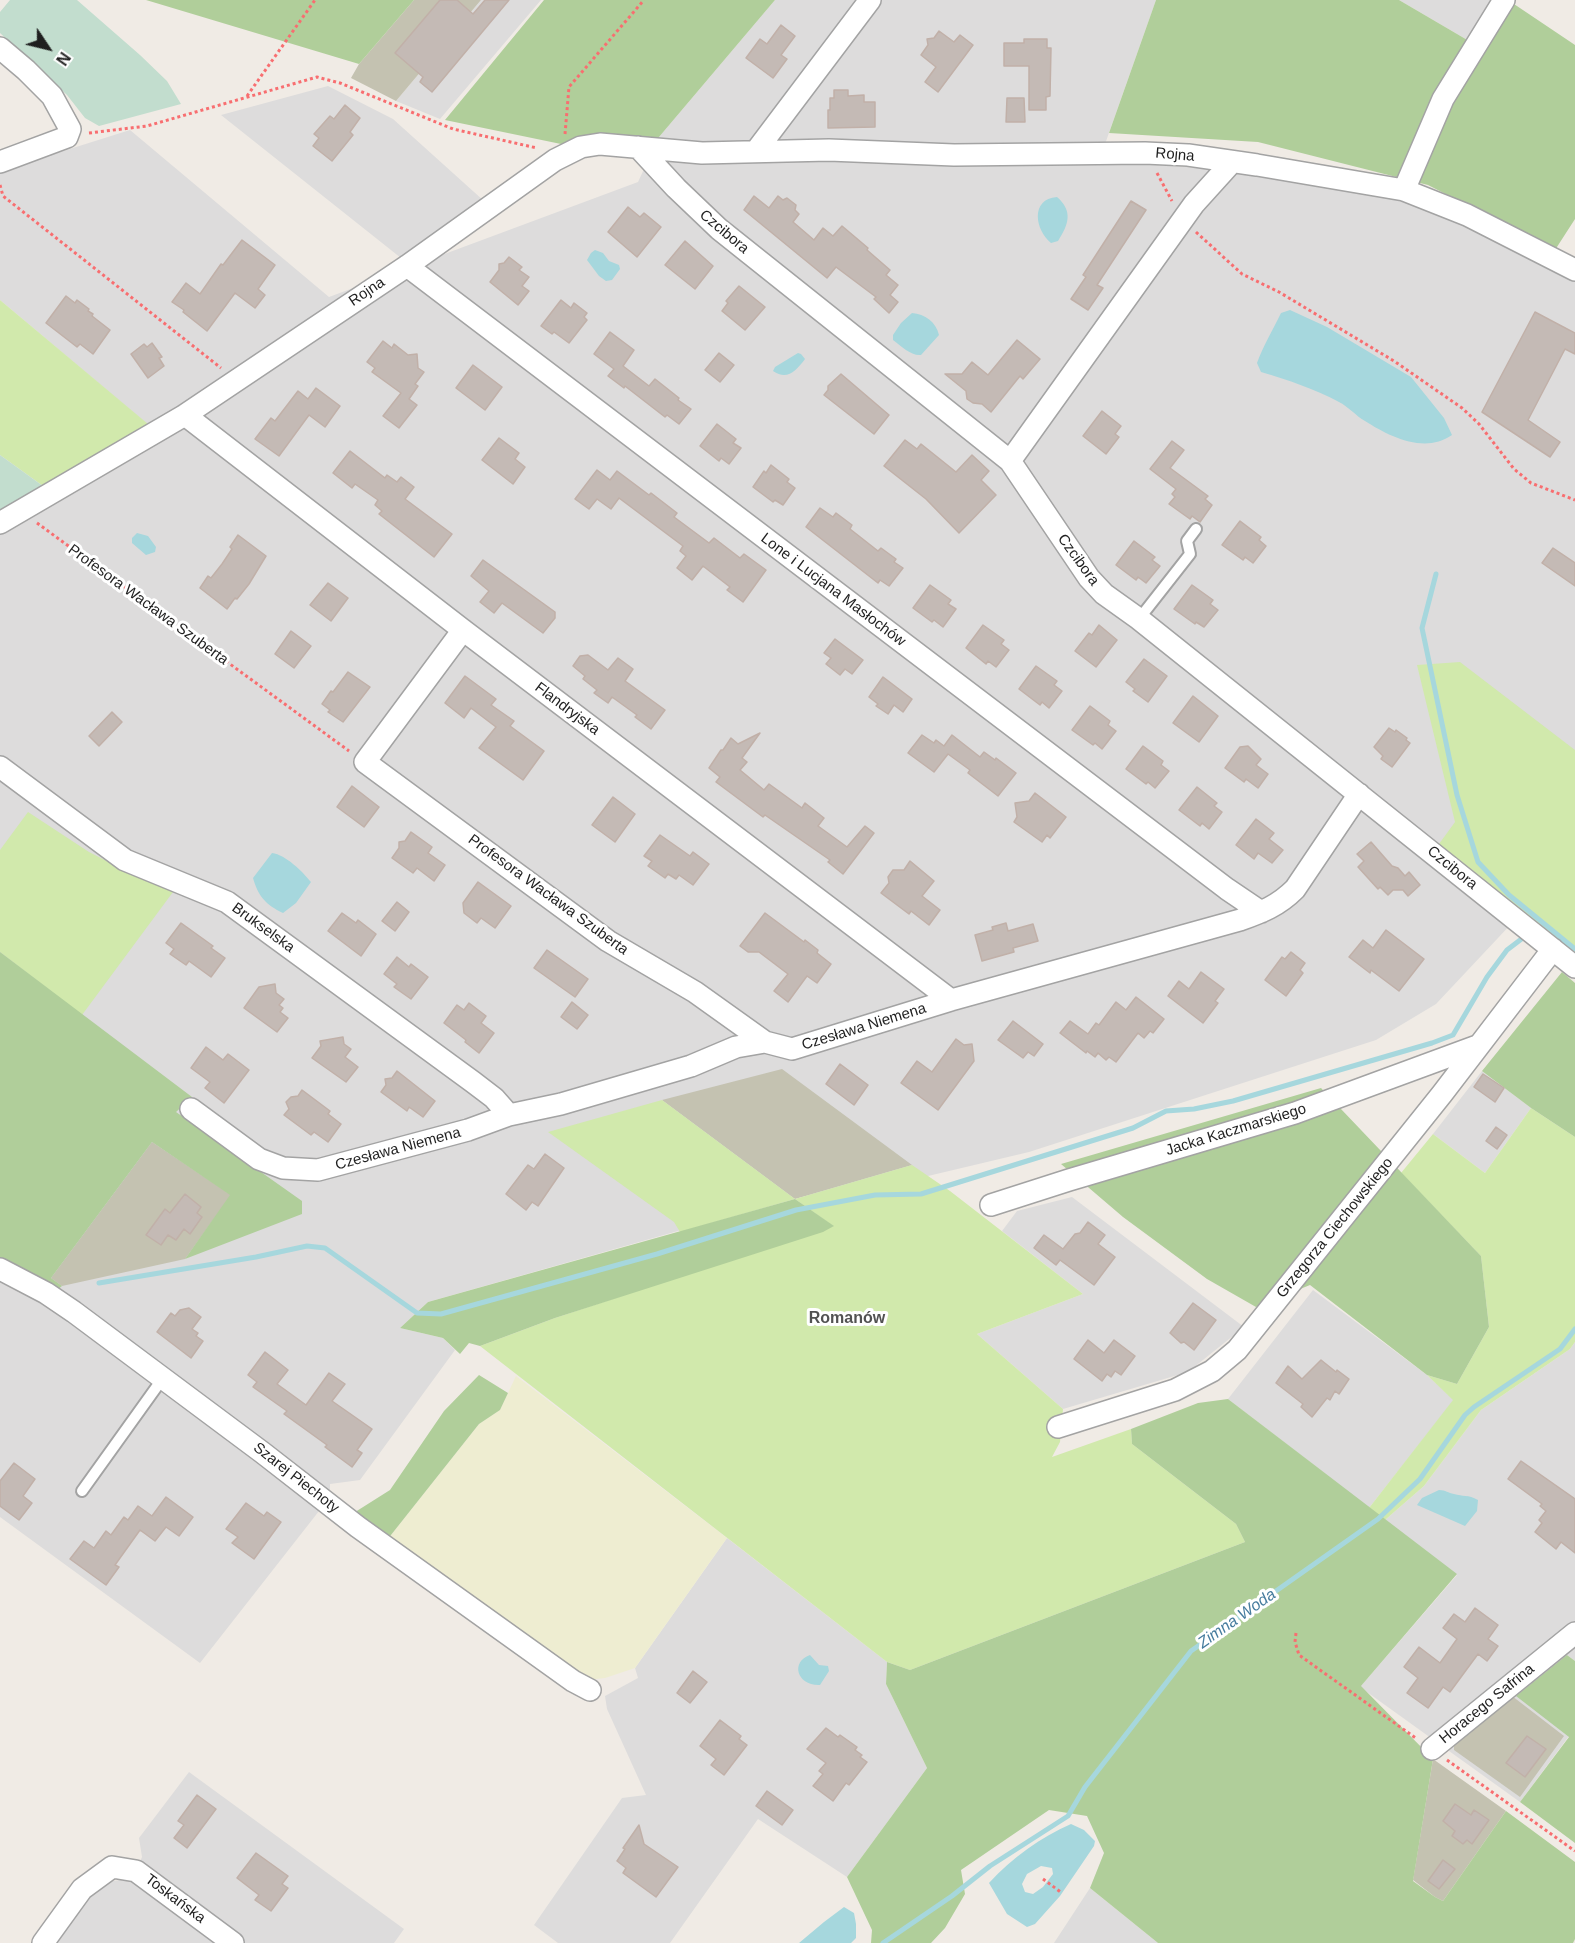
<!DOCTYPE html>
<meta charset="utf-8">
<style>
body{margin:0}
#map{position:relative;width:1575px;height:1943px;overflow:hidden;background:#f0ebe5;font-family:Helvetica,sans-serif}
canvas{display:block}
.north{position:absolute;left:18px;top:18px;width:60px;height:60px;-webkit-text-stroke:4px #fff;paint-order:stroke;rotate:125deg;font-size:16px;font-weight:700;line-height:24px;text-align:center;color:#1f1f1f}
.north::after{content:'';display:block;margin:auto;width:21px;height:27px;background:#1f1f1f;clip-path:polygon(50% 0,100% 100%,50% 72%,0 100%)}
</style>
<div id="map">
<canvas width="1575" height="1943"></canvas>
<div class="north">N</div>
</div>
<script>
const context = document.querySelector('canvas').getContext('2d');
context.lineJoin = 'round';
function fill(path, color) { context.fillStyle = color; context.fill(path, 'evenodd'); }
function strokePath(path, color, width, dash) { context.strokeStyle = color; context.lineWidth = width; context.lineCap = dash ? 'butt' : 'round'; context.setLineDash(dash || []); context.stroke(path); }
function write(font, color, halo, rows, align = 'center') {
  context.font = font + ' Helvetica,sans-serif'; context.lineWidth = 6; context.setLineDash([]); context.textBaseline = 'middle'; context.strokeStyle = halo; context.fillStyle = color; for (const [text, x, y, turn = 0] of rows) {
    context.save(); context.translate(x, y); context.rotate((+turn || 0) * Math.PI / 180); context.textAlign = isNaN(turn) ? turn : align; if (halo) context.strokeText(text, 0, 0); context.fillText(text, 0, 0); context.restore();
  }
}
const residential = new Path2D(`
 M481 0H541L440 119 396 101Z
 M775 0H1156L1099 161 1244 171 1410 200 1541 259 1575 279V856L1436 1004 1376 1040 1029 1152 928 1176 794 1198 428 1302 400 1328 443 1338 455 1350 360 1480 330 1484V1497L200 1663 0 1517V512L147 424 0 300V171L130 130 329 297 638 182 659 137Z
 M1399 0H1495L1469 41Z
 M328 86 393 119 484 201 401 258 221 115Z
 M1482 1071 1531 1108 1485 1173 1433 1134Z
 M1072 1197 1244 1327 1188 1372 1063 1409 977 1334 1083 1294 1002 1231 1017 1211Z
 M1313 1290 1427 1375 1454 1400 1369 1508 1228 1399Z
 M1575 1342V1661L1567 1655 1569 1736 1520 1802 1360 1687 1457 1575 1385 1520 1424 1486 1481 1410 1570 1349Z
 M727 1538 887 1662 886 1684 927 1768 847 1877 758 1819 670 1943H558L534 1925 622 1798 646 1795 607 1709 605 1696 638 1678 635 1668Z
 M189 1772 404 1929 394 1943H54L100 1883 133 1878 142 1857 139 1838Z
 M1090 1888 1158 1943H1054Z`);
const construction = new Path2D(`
 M414 0H481L396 101 351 78 359 64Z
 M782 1069 912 1165 795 1199 662 1100Z
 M152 1142 231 1195 185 1259 62 1286 51 1278Z
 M1512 1696 1564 1736 1520 1797 1454 1750V1744Z
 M1433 1759 1506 1811 1443 1901 1435 1897 1413 1880Z`);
const farmland = new Path2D(`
 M516 1376 727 1538 635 1668 605 1678 586 1680 387 1540 479 1424 500 1410Z`);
const grass = new Path2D(`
 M0 300 148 424 43 486 0 455Z
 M1460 662 1575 750V955L1439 844 1455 822 1417 665Z
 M28 812 89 852 136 876 173 892 82 1015 0 952V850Z
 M662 1100 795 1199 912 1165 950 1191 1083 1294 977 1334 1063 1409 1060 1442 1052 1457 1131 1429 1132 1444 1236 1524 1245 1542 910 1670 887 1662 480 1346 555 1318 833 1226 795 1199 680 1232 674 1222 548 1132Z
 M1531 1108 1575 1137V1342L1570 1349 1481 1410 1424 1486 1385 1520 1369 1508 1453 1400 1427 1375 1457 1384 1489 1327 1481 1256 1401 1173 1433 1134 1485 1173Z`);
const forest = new Path2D(`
 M146 0H414L359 64Z
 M544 0H775L659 137 561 144 445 120Z
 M1156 0H1399L1469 41 1508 0 1575 45V219L1555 250 1428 185 1258 142 1109 133Z
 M0 952 192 1097 176 1112 302 1201V1214L185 1259 230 1195 152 1142 51 1278 62 1286 56 1291 0 1258Z
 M1562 972 1575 983V1137L1531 1108 1482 1071Z
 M1321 1088 1481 1256 1489 1327 1457 1384 1427 1375 1310 1285 1256 1307 1207 1279 1123 1217 1061 1164Z
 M795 1199 834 1226 823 1232 555 1318 480 1346 469 1343 460 1354 443 1338 400 1328 428 1302Z
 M479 1375 508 1393 500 1410 479 1424 387 1540 352 1514 390 1490 444 1411Z
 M1228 1399 1457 1574 1361 1686 1433 1759 1413 1881 1435 1897 1443 1901 1506 1811 1575 1862V1939L1573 1943H1158L1090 1888 1104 1853 1087 1816 1049 1810 961 1870 965 1894 945 1928 931 1943H871L872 1930 847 1877 927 1768 886 1684 887 1662 910 1670 1245 1542 1236 1524 1132 1444 1131 1429 1198 1403Z
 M1567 1655 1575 1661V1843L1520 1802 1569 1737 1516 1696Z`);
const wetland = new Path2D(`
 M10 0H77L140 55 167 81 181 104 99 126 85 118 67 95 0 33V12Z
 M0 455 43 486 0 512Z`);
const water = new Path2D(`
 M1057 197C1073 211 1069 224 1058 241L1051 243C1035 230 1030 199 1057 197Z
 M595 250 603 253 609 261 619 265 620 269 612 280 606 281 599 276 587 260 591 253Z
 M1290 310 1327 327 1411 377 1444 418 1452 435C1425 454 1390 437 1365 421 1356 416 1349 407 1339 402 1315 389 1288 380 1261 372L1257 363C1263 346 1273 330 1281 313Z
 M912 313C925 314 936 322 939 335L921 355C911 356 901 346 893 340V335L901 323Z
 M798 353 801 354 805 359C796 371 787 381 773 371L775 367Z
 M137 533 148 536 156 547 155 552 146 555 132 543V538Z
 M272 853C286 855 302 871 311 882L296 903 283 913C266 905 258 896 253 878Z
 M1439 1490C1446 1490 1448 1493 1454 1494 1463 1497 1468 1494 1478 1500L1477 1511 1465 1526 1417 1505 1422 1498Z
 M810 1655 819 1665 828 1666 829 1671 820 1685C797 1686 790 1662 810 1655Z
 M1071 1824 1084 1830 1095 1841 1094 1846 1060 1896 1035 1924 1027 1927 1007 1914 989 1883C1012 1858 1041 1837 1071 1824ZM1041 1866 1052 1868 1053 1874 1043 1887 1033 1894 1025 1892 1022 1884 1027 1874Z
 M844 1907 854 1913 856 1924V1938L851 1943H799L824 1922Z`);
const stream = new Path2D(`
 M1436 574 1422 628 1457 795 1478 862 1509 895 1575 949
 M99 1283 256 1257 307 1246 325 1248 417 1313 441 1314 657 1254 796 1210 875 1195 921 1194 1133 1128 1166 1111 1194 1109 1233 1101 1432 1043 1453 1035 1487 977 1507 950 1528 934
 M883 1943 952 1896 990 1866 1068 1816 1085 1787 1191 1651 1378 1519 1420 1479 1465 1415 1474 1407 1560 1349 1575 1329`);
const building = new Path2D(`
 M440 0H457L473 14 485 0H509L432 92 420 82 423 77 395 53Z
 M781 25 795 36 781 55 787 59 773 78 746 58 760 39 767 44Z
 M939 31 954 42 960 35 973 45 938 92 925 82 936 67 921 55 928 45 927 39 934 38Z
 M1024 39H1047V48H1051L1050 96 1046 97V110H1029V66H1004V43H1024Z
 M834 90H848V96L864 95V102H875V127L828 128V110H830V98H834Z
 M1007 98H1024L1025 122H1006Z
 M345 105 360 118 350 132 353 135 332 161 313 146 319 138 314 134 330 116 334 119Z
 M754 196 769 208 778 196 783 200 787 198 796 205 795 210 799 214 793 222 814 240 823 228 833 236 842 226 868 248 867 250 890 270 886 275 898 285 890 295 898 302 889 313 874 299 876 297 836 267 827 278 744 210Z
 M1131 201 1146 210 1097 285 1103 288 1088 310 1071 299 1086 277 1083 275Z
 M628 207 640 217 644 213 661 227 637 257 608 232Z
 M242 240 275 265 258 289 265 295 255 308 235 293 207 331 183 312 184 310 172 302 186 283 200 294 221 264 223 265Z
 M685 241 713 266 695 289 665 265Z
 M509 257 522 267 519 270 529 277 522 286 529 291 518 305 490 282 499 270V264L504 263Z
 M739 286 765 307 745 330 722 311 728 303 726 301Z
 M66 296 75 303 77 300 89 309 88 311 93 314 92 316 110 330 93 354 80 344 77 347 46 323Z
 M561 300 571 308 574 303 587 313 584 317 587 320 569 343 554 332 552 334 541 326Z
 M1535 312 1575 333V354L1565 349 1528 420 1560 442 1550 457 1482 412Z
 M610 332 634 350 623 366 649 386 655 379 679 398 678 400 691 409 679 424 667 415 665 417 625 386 624 388 608 376 614 369 594 354Z
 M1017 340 1040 359 1023 379 1020 376 991 412 982 404 973 403 967 399 966 391 945 374H962L972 362 988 375Z
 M383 341 392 348 394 344 408 355 417 354 418 368 424 372 415 384 418 386 409 399 417 405 399 428 383 416 401 393 372 372 375 368 367 362Z
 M152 343 162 357 159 358 164 366 148 378 131 354 144 344 147 347Z
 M719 353 734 365 720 382 705 370Z
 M473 365 502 387 485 410 456 388Z
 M841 374 889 415 874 434 824 395 828 390V386Z
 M316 388 340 406 325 427 309 415 279 456 255 439 271 418 275 421 298 391 308 399Z
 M1102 411 1121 426 1115 434 1119 437 1106 454 1083 436Z
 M717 424 736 439 733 443 741 448 729 464 721 458 719 461 700 446Z
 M499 438 519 453 515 459 525 467 513 484 482 460Z
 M905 440 917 449 921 444 956 472 972 455 989 471 981 480 996 495 959 533 926 499 884 466Z
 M1172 441 1184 450 1170 468 1208 496 1205 499 1212 505 1200 522 1192 516 1190 519 1169 504 1175 497 1172 494 1176 489 1150 469Z
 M350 451 385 478 387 475 397 482 401 477 414 487 405 499 452 534 434 557 379 514 382 511 375 505 378 500 355 484 352 488 333 473Z
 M771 465 789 479 787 482 795 488 783 505 775 500 773 502 753 487 764 471 766 473Z
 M597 470 610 480 617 471 649 495 651 493 677 513 674 517 709 543 714 538 740 558 744 554 766 570 743 602 727 590 730 587 703 566 692 580 677 568 686 556 680 551 683 546 619 498 611 509 597 499 589 509 575 499Z
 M820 508 833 517 836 513 852 525 850 529 878 551 881 548 896 559 894 562 903 568 889 586 880 580 878 583 806 527Z
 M1240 521 1261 537 1259 540 1266 546 1253 563 1245 557 1243 560 1222 545Z
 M238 535 266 556 249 584 237 599 235 598 227 609 200 588 208 576 211 578 222 564 232 549 230 547Z
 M1134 541 1155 557 1152 560 1160 566 1146 583 1138 577 1136 580 1116 565Z
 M1553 548 1575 563V586L1542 563Z
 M483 560 555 612V618L543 633 502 603 494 613 480 602 489 591 471 576Z
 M328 583 348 598 331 621 310 605Z
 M930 585 951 600 948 604 956 609 943 627 934 620 932 622 913 608Z
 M1192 585 1213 600 1210 604 1218 610 1204 627 1196 622 1195 624 1174 609Z
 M983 625 1004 640 1001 644 1009 650 996 667 988 661 986 664 966 648Z
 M1099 625 1117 640 1096 667 1075 651 1089 633 1092 635Z
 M291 631 311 646 294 668 275 654Z
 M835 639 863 660 852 674 845 669 840 675 826 664 831 658 824 653Z
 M588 655 608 670 618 658 633 669 625 681 665 710 651 729 635 717 637 715 612 697 608 703 594 693 597 690 583 679 585 676 573 666 580 656Z
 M1144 659 1167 676 1148 702 1133 691 1135 689 1126 682Z
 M1036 666 1057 681 1054 685 1062 691 1049 708 1042 702 1040 705 1019 689Z
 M348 672 370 687 343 722 328 712 330 710 322 704 331 691 333 692Z
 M465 676 496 699 491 705 514 721 510 726 544 751 523 780 479 748 496 727 471 708 464 718 445 703Z
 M883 677 912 699 903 712 894 705 888 714 876 706 878 704 869 697Z
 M1193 696 1218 716 1199 742 1173 723Z
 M1090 706 1110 721 1108 725 1116 731 1102 749 1095 743 1093 745 1072 730Z
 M112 712 122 722 99 746 89 736Z
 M1389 728 1395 732 1396 730 1407 738 1406 740 1410 743 1392 767 1381 759 1383 756 1374 747Z
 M760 733 742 758 747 762 740 770 764 790 769 784 802 808 805 803 824 818 818 826 847 847 865 826 874 833 843 874 828 862 830 860 765 815 763 817 716 782 720 777 709 768 721 750H723L731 738 738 744Z
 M922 735 934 743 936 740 944 746 952 735 980 757 984 752 995 760 996 758 1016 773 998 796 968 773 970 770 948 754 934 772 908 753Z
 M1143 746 1163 761 1161 765 1169 771 1155 788 1148 782 1146 784 1126 769Z
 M1248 746 1261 759 1256 765 1268 774 1258 788 1246 779 1244 782 1225 768 1240 747Z
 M352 786 379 807 364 827 337 807Z
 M1197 787 1217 803 1214 806 1222 812 1209 829 1202 823 1200 826 1179 810Z
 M1035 793 1066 817 1050 838 1047 835 1042 842 1014 822 1017 817 1015 803 1029 801Z
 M613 797 635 814 615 842 592 825Z
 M1256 819 1274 833 1269 839 1283 850 1272 863 1258 853 1254 859 1236 845Z
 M411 832 432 847 428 853 445 865 434 881 417 868 413 873 392 858 399 848V842L405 841Z
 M660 835 690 856 693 852 709 864 693 885 679 875 676 879 668 874 665 878 648 866 652 861 644 856Z
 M1371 842 1392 866 1398 868 1405 876 1409 872 1420 885 1408 896 1403 890H1393L1388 895 1380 887 1378 889 1358 867 1364 861 1357 854Z
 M910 861 934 881 922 896 940 910 929 925 911 911 909 914 881 893 889 883 888 877 893 870H904Z
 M478 882 511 906 495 928 481 918 477 923 464 913 463 903Z
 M397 902 409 912 395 931 382 921Z
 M342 913 356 923 358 920 376 934 361 956 328 931Z
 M765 913 804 942 805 940 818 950 817 953 831 964 817 983 807 976 788 1002 774 991 788 974 759 952H748L740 946Z
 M181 923 213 946 211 948 225 958 211 977 189 961 186 965 170 954 174 949 166 943Z
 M1006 923 1008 931 1033 924 1038 941 1013 948 1014 952 982 961 975 935 993 930 992 927Z
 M1386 930 1424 959 1399 991 1371 970 1370 973 1349 957 1363 940 1373 948Z
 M547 950 588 979 575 997 534 968Z
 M1291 952 1305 963 1300 970 1303 973 1286 996 1265 980 1282 957 1285 959Z
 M397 957 409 967 411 964 428 977 411 999 394 987 397 984 384 974Z
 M1201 972 1224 989 1215 1001 1218 1003 1203 1023 1168 996 1179 981 1189 989Z
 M275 984 276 993 284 999 279 1005 283 1008 280 1012 288 1018 277 1032 244 1008 259 987Z
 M1136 997 1164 1019 1153 1033 1150 1031 1144 1038 1138 1033 1116 1062 1109 1057 1106 1060 1098 1053 1095 1057 1087 1051 1086 1053 1060 1033 1070 1021 1088 1034 1096 1023 1099 1025 1116 1002 1126 1010Z
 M572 1002 588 1015 577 1029 561 1017Z
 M469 1003 486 1016 481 1023 494 1033 479 1053 465 1042 466 1040 444 1023 457 1005 464 1010Z
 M1013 1021 1043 1044 1034 1056 1028 1052 1023 1058 998 1040Z
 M343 1037 344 1044 351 1049 345 1057 358 1067 346 1082 312 1058 321 1046 320 1041Z
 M956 1039 964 1045 972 1044 974 1061 938 1110 901 1083 917 1061 932 1072Z
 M206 1047 223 1060 228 1054 249 1070 224 1103 205 1088 210 1082 191 1068Z
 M840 1064 868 1085 854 1105 826 1084Z
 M397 1071 435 1101 423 1117 409 1107 407 1111 381 1092 386 1085 385 1079 392 1078Z
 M1483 1074 1504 1088 1495 1102 1474 1087Z
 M302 1090 330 1111 328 1114 341 1124 328 1142 314 1132 311 1135 284 1115 289 1109 286 1102 291 1097 298 1096Z
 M1496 1127 1507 1135 1497 1149 1486 1141Z
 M545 1154 564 1168 538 1206 532 1202 526 1210 506 1194 528 1165 534 1169Z
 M185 1194 201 1207 197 1213 202 1217 190 1234 184 1229 176 1240 168 1235 161 1245 146 1235 165 1209 170 1213Z
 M1088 1222 1105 1235 1098 1244 1115 1257 1094 1285 1060 1260 1056 1265 1034 1248 1044 1235 1063 1249 1075 1234 1080 1233Z
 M1193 1303 1216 1320 1194 1350 1184 1342 1181 1343 1170 1333Z
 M189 1308 201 1317 192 1329 198 1333 196 1336 203 1341 191 1358 157 1332 171 1313 175 1316 180 1310Z
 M1088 1340 1104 1353 1114 1340 1135 1356 1121 1375 1115 1371 1111 1377 1107 1374 1102 1381 1074 1359Z
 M265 1352 288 1370 277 1384 306 1405 329 1373 345 1384 332 1401 372 1429 357 1450 362 1453 352 1467 325 1447 327 1445 284 1414 287 1411 253 1387 257 1382 248 1375Z
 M1321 1360 1336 1372 1337 1370 1349 1379 1339 1394 1335 1391 1330 1400 1327 1398 1312 1417 1301 1407 1303 1404 1276 1383 1288 1366 1302 1379Z
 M1521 1461 1575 1499V1553L1561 1542 1556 1549 1535 1532 1542 1523 1539 1520 1546 1511 1540 1506 1542 1504 1508 1479Z
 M14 1463 35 1479 23 1496 32 1503 19 1520 0 1506V1481Z
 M166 1497 193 1517 179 1536 166 1527 155 1541 140 1530 115 1565 119 1567 106 1585 70 1559 84 1541 94 1548 106 1531 111 1535 124 1517 128 1520 138 1506 152 1516Z
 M246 1503 264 1516 267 1512 281 1522 254 1559 232 1543 238 1537 226 1529Z
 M1475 1608 1498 1625 1488 1639 1498 1646 1487 1661 1478 1654 1450 1692 1443 1687 1428 1708 1407 1693 1418 1678 1404 1667 1419 1647 1440 1663 1457 1639 1443 1628 1454 1614 1465 1622Z
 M693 1671 707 1682 690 1703 677 1693Z
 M720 1720 741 1736 739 1739 747 1745 724 1775 711 1765 716 1759 700 1746Z
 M826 1728 838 1737 840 1735 857 1747 855 1750 862 1755 860 1757 867 1762 849 1785 846 1783 833 1801 813 1786 823 1774 819 1771 826 1763 807 1749Z
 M1527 1736 1546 1749 1525 1777 1506 1763Z
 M767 1791 793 1810 782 1825 756 1806Z
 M197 1795 216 1809 187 1848 174 1838 184 1825 178 1821Z
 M1455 1804 1471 1815 1474 1810 1489 1820 1472 1844 1467 1840 1463 1844 1452 1836 1455 1831 1443 1821Z
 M639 1825 644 1844 678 1867 656 1897 623 1873 626 1868 617 1861 625 1849 623 1848Z
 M256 1853 288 1876 282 1884 288 1888 271 1911 255 1900 259 1895 237 1878Z
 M1443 1860 1455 1869 1439 1889 1428 1881Z`);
const path = new Path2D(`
 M247 96 315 0
 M89 133 147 126 317 77 340 83 453 129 537 148
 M565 134 569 87 644 0
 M1157 173 1172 201
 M0 185 3 196 221 368
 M1196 232 1242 274 1279 292 1394 361 1462 408 1479 424 1514 469 1531 483 1575 500
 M37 523 349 751
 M1296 1633 1295 1642 1299 1655 1417 1739
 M1447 1760 1575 1851
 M1043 1879 1062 1893`);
const lane = new Path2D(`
 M1139 619 1190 554 1187 541 1196 529
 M82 1491 163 1378`);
const street = new Path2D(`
 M0 48 26 70 52 96 70 129 67 137 0 162
 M638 147 676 188 719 229 1010 461 1089 578 1104 594 1139 619 1575 967
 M756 151 870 0
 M1404 190 1443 99 1504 0
 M407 266 1227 889 1261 912
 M185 415 463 630 951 1000
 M1010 461 1194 204 1232 162
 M0 523 185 415 407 266 555 160 581 147 600 144 702 153 829 150 954 155 1145 153 1188 155 1257 165 1404 190 1467 215 1575 270
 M463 630 365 762 608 941 695 992 765 1042
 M0 767 125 860 227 902 473 1082 494 1098 509 1115
 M191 1109 259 1159 283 1168 318 1170 468 1130 509 1115 561 1104 691 1066 736 1047 765 1042 792 1049 951 1000 1240 920C1262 912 1278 906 1295 889L1359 794
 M991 1205 1069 1180 1295 1113 1477 1046
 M0 1269 46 1293 74 1312 263 1453 358 1527 573 1681 590 1690
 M1058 1427 1175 1390 1212 1371 1237 1350 1442 1094 1553 949
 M1432 1749 1575 1633
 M43 1943 82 1889 112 1867 136 1871 233 1943`);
const streetNames = [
 ["Rojna",1175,155,5],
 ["Czcibora",724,232,40],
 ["Rojna",367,292,-34],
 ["Czcibora",1078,560,54],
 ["Lone i Lucjana Masłochów",833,590,37],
 ["Profesora Wacława Szuberta",148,605,36],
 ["Flandryjska",567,709,37],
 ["Czcibora",1452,868,39],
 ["Profesora Wacława Szuberta",548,895,36],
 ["Brukselska",263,928,36],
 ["Czesława Niemena",864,1027,-17],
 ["Jacka Kaczmarskiego",1236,1130,-17],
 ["Czesława Niemena",398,1149,-15],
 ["Grzegorza Ciechowskiego",1335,1228,-51],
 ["Szarej Piechoty",296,1478,38],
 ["Horacego Safrina",1487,1704,-39],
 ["Toskańska",175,1899,37]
];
const neighbourhoodNames = [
 ["Romanów",847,1319]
];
const waterNames = [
 ["Zimna Woda",1237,1619,-35]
];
fill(residential, '#dddcdc');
fill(construction, '#c4c2b1');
fill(farmland, '#eeedd1');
fill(grass, '#d1e9ac');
fill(forest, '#b0ce9a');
fill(wetland, '#c2ddce');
fill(water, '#a6d7dd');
strokePath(stream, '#a6d7dd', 5);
fill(building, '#c4bab5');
strokePath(building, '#c1b0a8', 1.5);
strokePath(lane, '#a3a3a3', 14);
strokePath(street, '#a3a3a3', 24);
strokePath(path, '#f86e70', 3, [3, 3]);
strokePath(lane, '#fff', 10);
strokePath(street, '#fff', 21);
write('15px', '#1f1f1f', '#fff', streetNames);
write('bold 16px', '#525252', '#fff', neighbourhoodNames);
write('italic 16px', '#467c9e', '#fff', waterNames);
</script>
